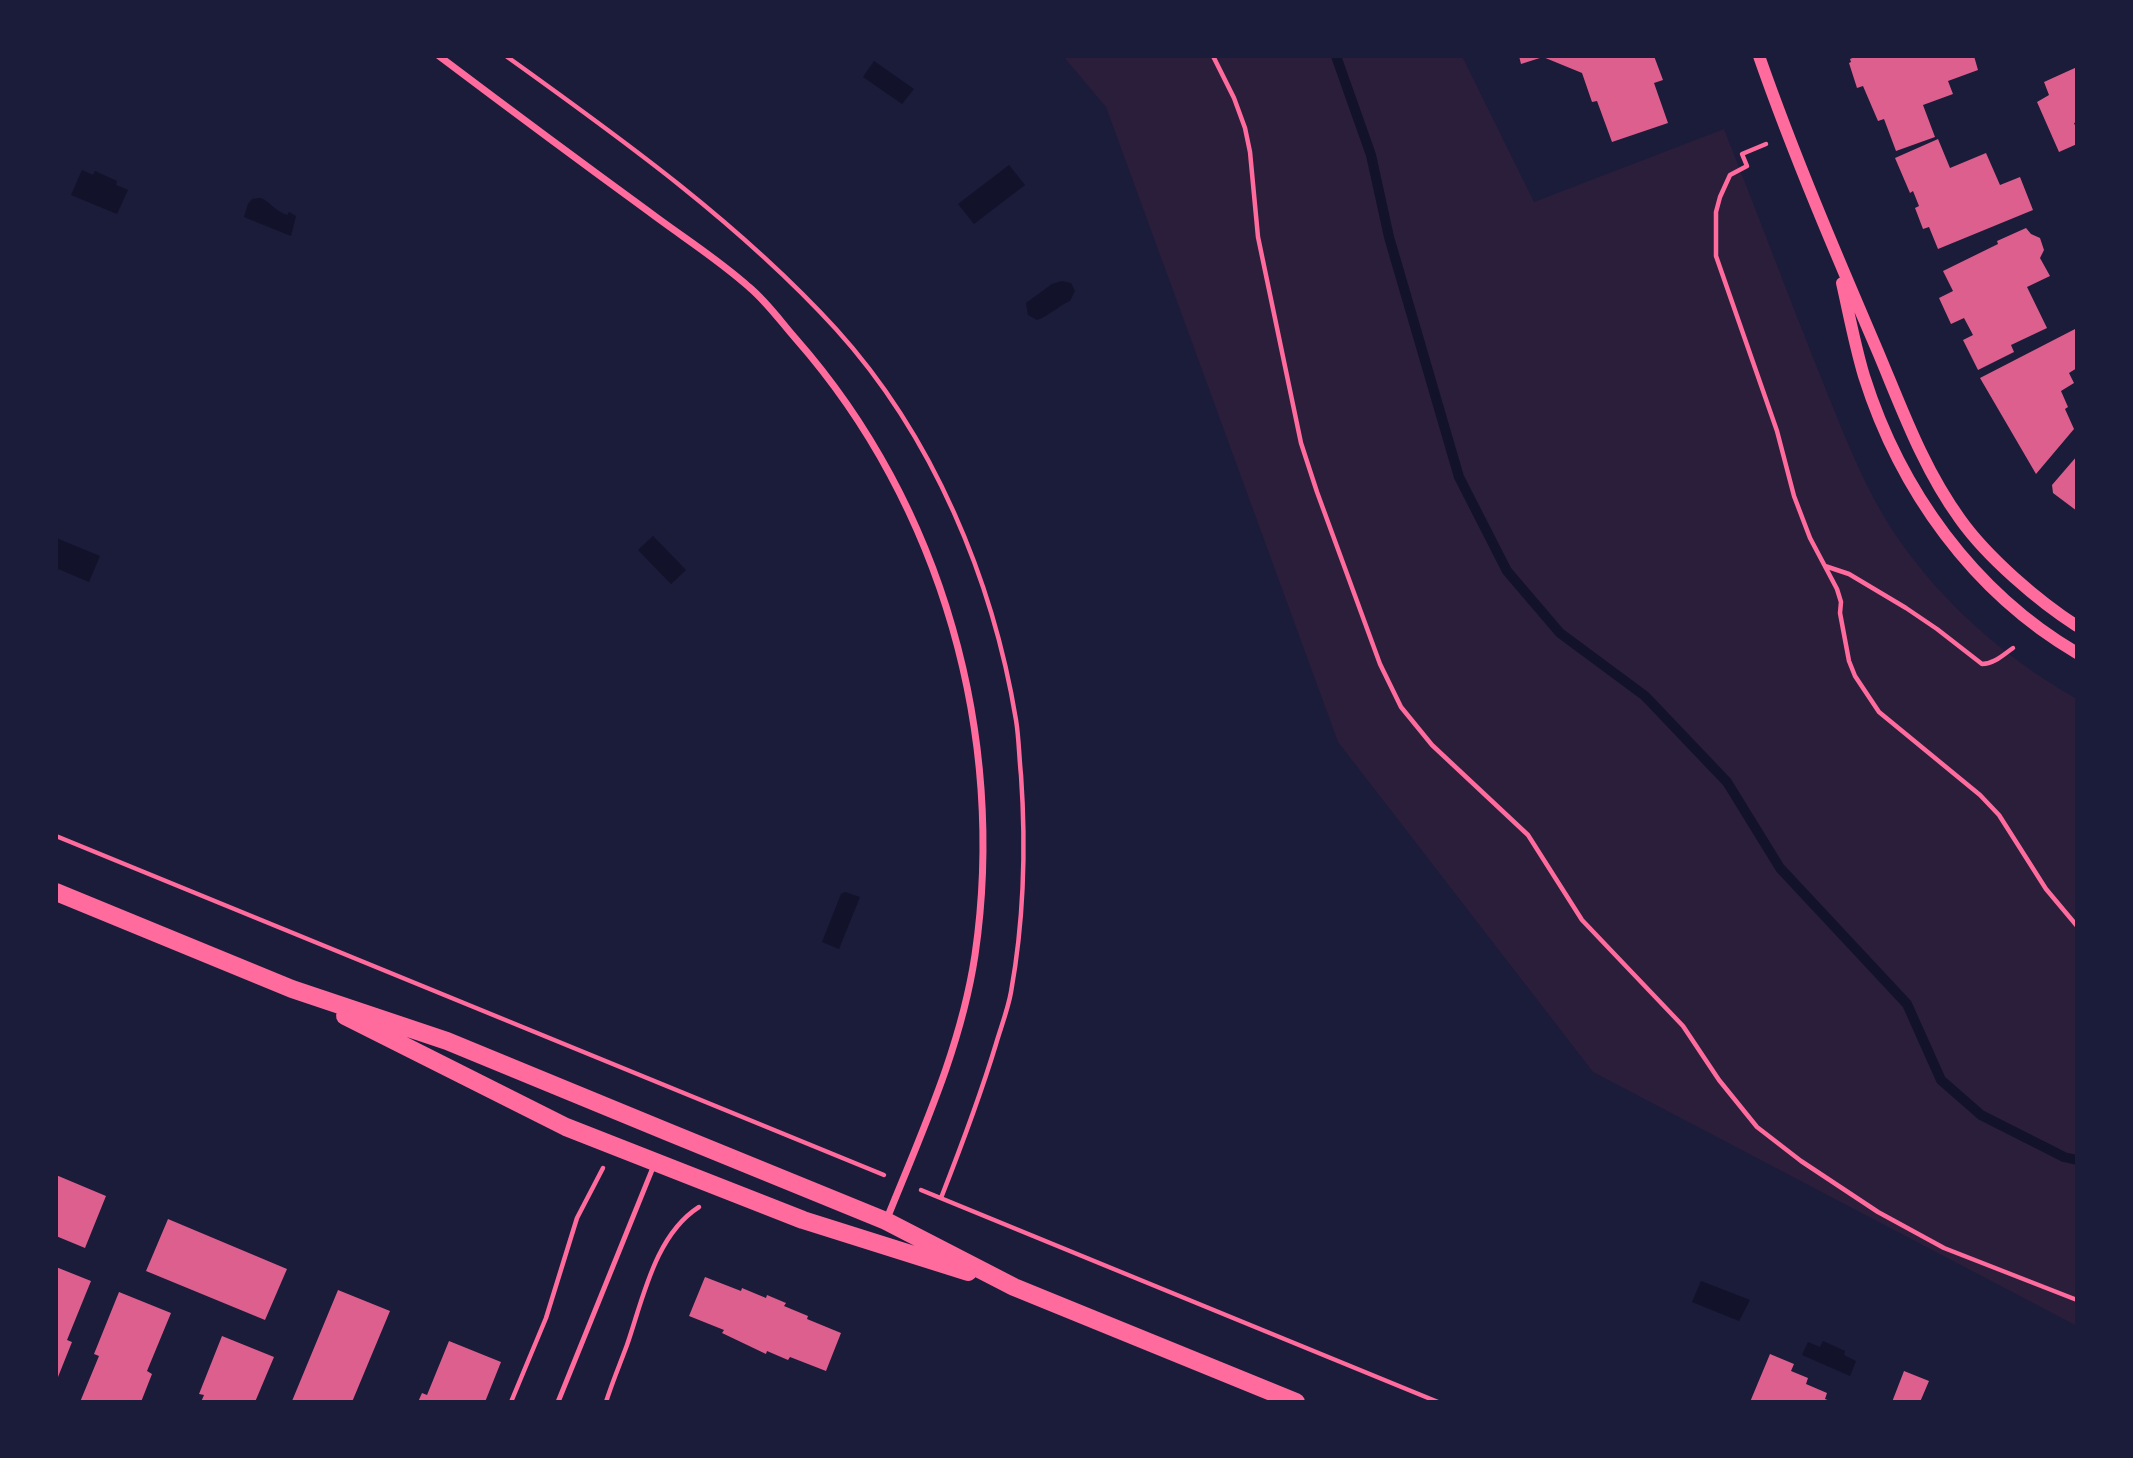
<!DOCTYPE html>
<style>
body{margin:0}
#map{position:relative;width:2133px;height:1458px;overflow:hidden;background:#1b1b3a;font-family:"PT Sans",sans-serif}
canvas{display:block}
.frame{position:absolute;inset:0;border:58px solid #1b1b3a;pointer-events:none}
</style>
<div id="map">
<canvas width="2133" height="1458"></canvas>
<div class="frame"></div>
</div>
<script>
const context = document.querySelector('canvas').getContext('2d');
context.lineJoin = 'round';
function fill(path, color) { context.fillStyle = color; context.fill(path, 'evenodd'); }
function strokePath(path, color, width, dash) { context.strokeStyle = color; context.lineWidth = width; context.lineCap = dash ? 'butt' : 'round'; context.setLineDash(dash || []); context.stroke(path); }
const green = new Path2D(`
 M1063 56H1462L1534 202 1724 129C1755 207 1785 287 1816 365 1834 409 1851 455 1873 497 1918 582 1994 652 2077 699V1326L1593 1072 1338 742 1106 107Z`);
const water = new Path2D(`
 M874 61 914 89 902 104 863 77Z
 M1009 165 1025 185 974 224 958 204Z
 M82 170 93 175 95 171 117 181 116 185 128 190 117 214 71 195Z
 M260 198C267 199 275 211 287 215L289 212 296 216 291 236 244 217 248 204 252 199Z
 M1062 281 1071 283 1075 291 1070 301C1058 306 1049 316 1037 320L1028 315 1026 303 1052 284Z
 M653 536 686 570 671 584 638 550Z
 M56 538 100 556 89 582 56 568Z
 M845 892 860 897 839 949 822 942 841 894Z
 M1701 1281 1750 1300 1739 1321 1692 1302Z
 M1823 1341 1845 1351 1844 1355 1856 1361 1850 1376 1802 1355 1808 1342 1820 1347Z`);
const stream = new Path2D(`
 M1336 56 1371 155 1389 237 1459 477 1507 571 1560 633 1645 696 1727 782 1780 868 1907 1004 1941 1080 1981 1115 2064 1157 2077 1160`);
const building = new Path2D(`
 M1519 56H1654L1663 80 1654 83 1668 123 1612 142 1597 101 1592 102 1582 73 1543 57 1521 64Z
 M1857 56H1974L1978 70 1948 81 1953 94 1923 105 1935 137 1896 151 1884 119 1878 121 1863 86 1857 88 1849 63 1851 62 1850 59Z
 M2077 67V122L2074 123 2077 130V144L2059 152 2037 102 2049 95 2044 82Z
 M1938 139 1950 168 1986 153 2000 185 2020 177 2033 210 1938 249 1929 227 1923 229 1915 208 1919 206 1913 191 1910 193 1895 158Z
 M2026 228 2031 234 2040 238 2044 250 2040 258 2050 276 2027 287 2047 328 2011 345 2014 352 1978 370 1963 340 1973 335 1964 318 1951 324 1939 298 1953 291 1943 271 1998 244 1997 241Z
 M2077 328V368L2069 373 2074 383 2061 391 2068 407 2065 409 2074 429 2036 474 1980 378Z
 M2077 456V511L2053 493 2052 485Z
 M56 1175 106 1196 85 1248 56 1236Z
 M168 1219 287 1269 265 1320 146 1271Z
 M56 1267 91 1281 67 1340 72 1342 56 1382Z
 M705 1277 741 1291 742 1288 766 1298 767 1295 786 1303 784 1306 808 1316 807 1319 841 1333 826 1371 790 1357 788 1360 767 1351 766 1354 722 1333 724 1330 689 1316Z
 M338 1290 390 1311 352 1402 292 1401Z
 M119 1292 171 1313 147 1371 152 1374 141 1402H80L99 1356 94 1354Z
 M222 1336 274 1357 255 1402H201L204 1395 199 1394Z
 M449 1341 501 1362 485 1402H418L422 1393 427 1395Z
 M1770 1354 1794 1364 1791 1371 1808 1378 1806 1384 1827 1393 1825 1399 1833 1402H1750Z
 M1904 1371 1929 1381 1920 1402H1892Z`);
const path = new Path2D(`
 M506 56C622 139 740 224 836 329 933 436 993 580 1016 720 1019 738 1019 757 1021 775 1026 847 1024 920 1011 992 1008 1009 1001 1027 996 1044 980 1097 961 1147 941 1198
 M1213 56 1234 98 1245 128 1250 152 1258 237 1301 443 1317 492 1380 664 1401 707 1432 745 1528 835 1582 920 1683 1026 1719 1080 1757 1127 1801 1161 1878 1212 1944 1248 2077 1300
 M1766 144 1742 154 1747 166 1730 175 1720 197 1716 212V256L1777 431 1794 496 1810 538 1837 589 1841 602 1840 613 1849 661 1855 676 1879 712 1980 795 1999 815 2046 889 2077 926
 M1825 566 1849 574 1906 608 1937 629 1982 664C1994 664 2003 655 2013 648
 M56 836 884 1175
 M921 1190 1438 1402
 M511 1402 546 1318 577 1218 603 1168
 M606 1402C612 1383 620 1364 627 1345 643 1299 655 1235 699 1207`);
const service = new Path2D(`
 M558 1402 654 1165`);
const minor = new Path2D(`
 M439 56C508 108 578 160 648 211 681 236 718 259 749 287 767 302 781 322 796 339 942 505 1007 736 975 955 961 1048 921 1134 886 1221`);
const tertiary = new Path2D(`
 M1759 56C1794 156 1836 254 1878 352 1902 409 1923 468 1960 519 1987 557 2038 601 2077 626
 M1842 283C1849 314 1855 346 1864 376 1900 490 1973 592 2077 653`);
const primary = new Path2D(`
 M56 892 292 989 447 1041 668 1132 886 1221 1014 1287 1296 1402
 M345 1016 566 1127 803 1220 968 1272`);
fill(green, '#2a1e3b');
fill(water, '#12122b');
strokePath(stream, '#12122b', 10);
fill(building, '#dd5f8e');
strokePath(path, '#ff6b9d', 4.5);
strokePath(service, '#ff6b9d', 5);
strokePath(minor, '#ff6b9d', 7);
strokePath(tertiary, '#ff6b9d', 12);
strokePath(primary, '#ff6b9d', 18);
</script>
